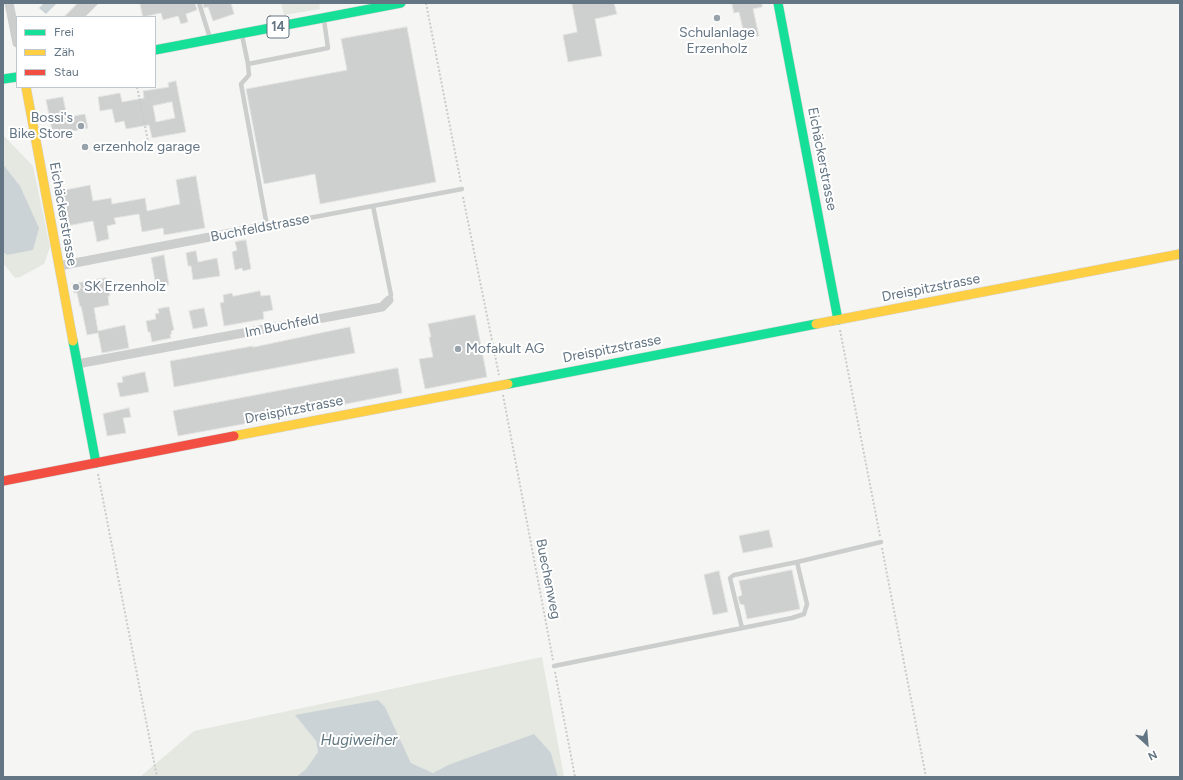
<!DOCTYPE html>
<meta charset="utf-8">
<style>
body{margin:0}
#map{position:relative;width:1183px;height:780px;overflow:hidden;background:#f5f5f3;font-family:Figtree,sans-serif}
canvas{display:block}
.frame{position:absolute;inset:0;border:4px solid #647583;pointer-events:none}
.legend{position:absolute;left:16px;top:16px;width:140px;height:72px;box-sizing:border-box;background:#fff;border:1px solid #c1c8cd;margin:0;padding:5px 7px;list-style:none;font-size:12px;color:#647583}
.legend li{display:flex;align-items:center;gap:8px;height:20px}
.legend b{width:20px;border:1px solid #c1c8cd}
.north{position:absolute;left:1127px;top:724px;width:40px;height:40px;-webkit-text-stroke:3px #fff;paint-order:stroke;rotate:154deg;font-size:11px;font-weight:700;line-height:16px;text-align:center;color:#647583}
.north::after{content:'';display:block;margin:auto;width:14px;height:18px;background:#647583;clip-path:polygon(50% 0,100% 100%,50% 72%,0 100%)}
</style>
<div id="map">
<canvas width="1183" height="780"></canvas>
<div class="frame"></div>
<ul class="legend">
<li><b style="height:5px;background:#16e098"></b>Frei</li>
<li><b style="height:5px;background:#ffcf43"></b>Zäh</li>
<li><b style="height:5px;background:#f24e42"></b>Stau</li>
</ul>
<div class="north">N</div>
</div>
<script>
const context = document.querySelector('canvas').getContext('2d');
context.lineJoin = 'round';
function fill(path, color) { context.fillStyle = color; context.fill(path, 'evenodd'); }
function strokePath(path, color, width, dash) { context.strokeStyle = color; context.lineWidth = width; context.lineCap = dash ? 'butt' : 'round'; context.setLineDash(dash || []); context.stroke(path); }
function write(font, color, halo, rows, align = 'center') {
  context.font = font + ' Figtree,sans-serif'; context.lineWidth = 4; context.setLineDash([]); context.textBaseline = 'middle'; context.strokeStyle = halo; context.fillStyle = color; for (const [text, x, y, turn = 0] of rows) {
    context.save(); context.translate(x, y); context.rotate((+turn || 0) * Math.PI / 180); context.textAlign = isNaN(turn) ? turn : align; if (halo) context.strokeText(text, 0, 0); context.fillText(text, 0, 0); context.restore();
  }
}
const green = new Path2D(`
 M281 3H319L320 9 284 15Z
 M3 135 33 166 50 247 44 264 20 277 15 278 3 263V252L7 255 20 186 3 164Z
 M542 657 564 777H558L551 753 448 765 433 773 411 763 385 707 296 716 316 741 318 752 306 769 296 777H140L194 731Z`);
const water = new Path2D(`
 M44 3H57L46 14 39 8Z
 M3 164 20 186 39 228 33 250 7 255 3 252Z
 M378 700 385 707 411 763 433 773 448 765 534 734 551 753 558 777H296L306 769 318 752 316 741 295 715Z`);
const building = new Path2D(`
 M78 3H99L85 17H64Z
 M140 3H195L197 10 186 14 188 22 181 24 178 16 163 20 161 13 143 17Z
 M203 3H231L234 14 213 21 208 7 204 8Z
 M572 3H614L617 14 595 19 602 56 568 62 563 35 577 32Z
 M732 3H762V7L753 9 759 36 745 38 739 12 734 13Z
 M407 27 436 182 320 204 315 174 264 184 246 89 347 70 341 39Z
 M176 81 186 132 152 138 149 125 126 129 124 121 115 123 112 109 100 111 98 97 120 93 122 102 144 98 143 91 169 87 168 83ZM172 102 175 118 156 122 153 106Z
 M63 97 67 117 85 114 88 128 53 135 46 100Z
 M196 176 205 228 164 235 163 228 142 232 139 214 114 218 116 224 107 226 109 239 97 242 93 221 67 226 60 191 90 185 93 201 111 198 112 204 145 198 147 211 180 204 176 180Z
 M246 240 251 269 243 271 242 268 235 270 232 252 237 250 235 242Z
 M196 251 198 262 217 258 220 276 193 280 191 266H188L186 253Z
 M164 255 169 285 156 287 151 258Z
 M106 278 110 296H108L109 305 94 308 98 331 125 325 129 348 102 353 98 333 87 335 81 306 80 307 77 293H74L72 284Z
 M260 291 261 296 270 295 273 310 263 312 264 319 224 326 220 303 224 302 223 295 232 293 233 296Z
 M169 307 174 330 171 331 172 334H170L171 338 152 342 150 332H148L146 321 156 319 155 314 159 313 158 309Z
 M204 308 208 326 193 329 189 311Z
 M475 315 487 377 425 389 419 359 433 357 429 337H431L428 324Z
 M350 327 355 353 174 387 170 361 253 346V347Z
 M398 368 402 393 320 409V407L260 419V421L178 436 173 411Z
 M145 372 149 392 120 397 117 383 123 382 122 377Z
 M129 408 131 417 123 418 126 433 107 436 103 414Z
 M769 530 773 547 743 553 739 536Z
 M792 570 800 609 747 619 744 605 740 604 738 597 742 595 739 581Z
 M719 571 728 612 713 615 704 575Z`);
const path = new Path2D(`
 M426 3 461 183
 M137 87 148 141
 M463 197 499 375
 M840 330 880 536
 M503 395 553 660
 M98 474 157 777
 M882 548 926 777
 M555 672 575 777`);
const lane = new Path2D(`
 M199 3 210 38
 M242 35 248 64 328 48 324 20
 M248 64 249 75 241 84 267 226 462 189
 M373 206 391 295 389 300
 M742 628 730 578 734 575 797 562
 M554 666 792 618 804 614 807 604 797 562 881 542`);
const street = new Path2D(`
 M9 3 17 43
 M59 266 267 226
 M77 364 382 307 389 300`);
const fast = new Path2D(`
 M778 3 838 320
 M155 50 401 3
 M3 79 17 77
 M73 341 96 463
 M508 384 816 324`);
const slow = new Path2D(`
 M26 87 73 341
 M816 324 1180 254
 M234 436 508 384`);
const jam = new Path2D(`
 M3 481 234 436`);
const markers = [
 [717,18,4,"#97a2aa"],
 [81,126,4,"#97a2aa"],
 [85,147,4,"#97a2aa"],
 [76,287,4,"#97a2aa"],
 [458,349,4,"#97a2aa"]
];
const shields = [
 [278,27,22]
];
const shieldNames = [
 ["14",278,27]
];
const poiNames = [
 ["Schulanlage",717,33,"center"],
 ["Erzenholz",717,49,"center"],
 ["Bossi's",73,118,"right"],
 ["Bike Store",73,134,"right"],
 ["erzenholz garage",93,147],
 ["SK Erzenholz",84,287],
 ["Mofakult AG",466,349]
];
const streetNames = [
 ["Eichäckerstrasse",822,159,79],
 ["Eichäckerstrasse",63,214,80],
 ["Buchfeldstrasse",260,228,-11],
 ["Dreispitzstrasse",931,288,-11],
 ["Im Buchfeld",282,326,-11],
 ["Dreispitzstrasse",612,349,-11],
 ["Dreispitzstrasse",294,410,-11],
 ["Buechenweg",548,579,79]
];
const waterNames = [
 ["Hugiweiher",359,741]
];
fill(green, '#e4e8e1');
fill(water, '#ccd3d6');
fill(building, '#cecfcf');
strokePath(building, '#e4e4e3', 1);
strokePath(fast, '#d1d3d2', 10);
strokePath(slow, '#d1d3d2', 10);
strokePath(jam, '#d1d3d2', 10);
strokePath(path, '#cacbcb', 2, [2, 2]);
strokePath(lane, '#cccece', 4.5);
strokePath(street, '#cccece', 9);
strokePath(fast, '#16e098', 9);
strokePath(slow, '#ffcf43', 9);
strokePath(jam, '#f24e42', 9);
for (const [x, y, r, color] of markers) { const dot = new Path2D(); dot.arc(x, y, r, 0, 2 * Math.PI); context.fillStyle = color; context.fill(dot); strokePath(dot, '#fff', 1.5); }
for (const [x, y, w] of shields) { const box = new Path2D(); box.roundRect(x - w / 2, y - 11, w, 22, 3); context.fillStyle = '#fff'; context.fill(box); strokePath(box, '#647583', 1); }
write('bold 13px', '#647583', null, shieldNames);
write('14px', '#647583', '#fff', poiNames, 'left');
write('14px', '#647583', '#fff', streetNames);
write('italic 15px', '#607780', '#fff', waterNames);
</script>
